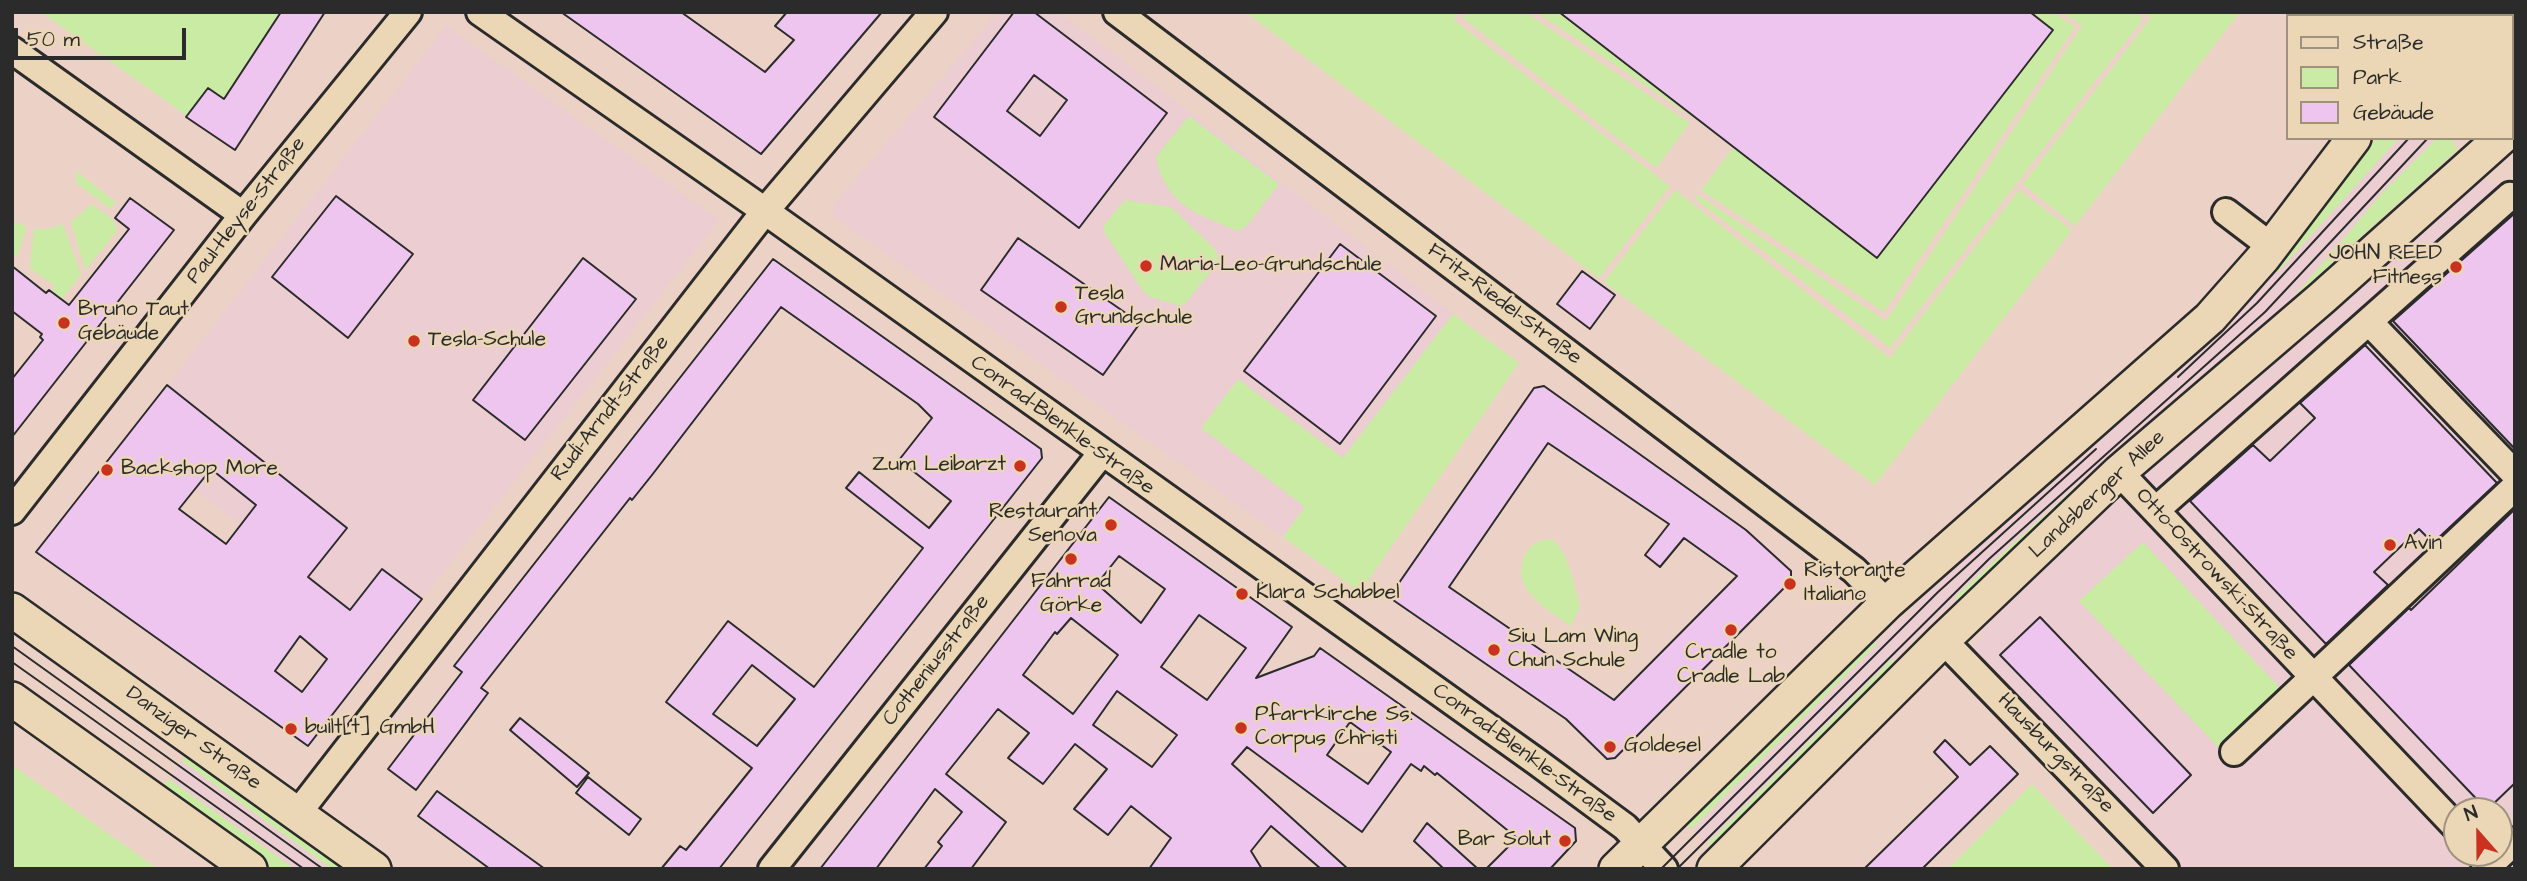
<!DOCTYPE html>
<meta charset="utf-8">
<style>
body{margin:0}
#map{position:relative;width:2527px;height:881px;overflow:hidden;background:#ecd1c6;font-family:"Architects Daughter",sans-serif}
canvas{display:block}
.frame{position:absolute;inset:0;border:14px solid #2b2b2b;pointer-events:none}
.legend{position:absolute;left:2286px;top:14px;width:228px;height:126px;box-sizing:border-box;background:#ebd6b5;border:2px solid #9e927e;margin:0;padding:9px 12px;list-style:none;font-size:21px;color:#2b2b2b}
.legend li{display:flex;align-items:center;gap:14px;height:35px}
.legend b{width:35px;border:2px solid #9e927e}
.north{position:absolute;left:2443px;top:797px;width:70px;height:70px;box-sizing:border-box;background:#ebd6b5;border:2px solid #9e927e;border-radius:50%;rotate:339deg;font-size:19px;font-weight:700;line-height:28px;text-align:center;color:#2b2b2b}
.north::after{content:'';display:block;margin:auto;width:24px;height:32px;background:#c8321e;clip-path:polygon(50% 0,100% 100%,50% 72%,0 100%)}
.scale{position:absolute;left:14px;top:28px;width:172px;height:32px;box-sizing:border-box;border:4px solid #2b2b2b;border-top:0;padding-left:9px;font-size:21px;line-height:24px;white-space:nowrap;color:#2b2b2b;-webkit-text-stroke:5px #ebd6b5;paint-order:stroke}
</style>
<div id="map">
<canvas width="2527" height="881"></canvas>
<div class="frame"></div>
<ul class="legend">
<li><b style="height:9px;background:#ebd6b5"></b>Straße</li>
<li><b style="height:19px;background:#caeba4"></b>Park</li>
<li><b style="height:19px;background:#edc5ee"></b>Gebäude</li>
</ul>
<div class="north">N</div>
<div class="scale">50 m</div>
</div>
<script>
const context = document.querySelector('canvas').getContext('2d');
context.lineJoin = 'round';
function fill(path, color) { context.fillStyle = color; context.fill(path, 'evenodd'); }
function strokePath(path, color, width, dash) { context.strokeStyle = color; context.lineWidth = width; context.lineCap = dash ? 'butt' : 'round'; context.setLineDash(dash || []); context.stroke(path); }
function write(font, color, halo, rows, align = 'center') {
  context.font = font + ' "Architects Daughter",sans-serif'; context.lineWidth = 5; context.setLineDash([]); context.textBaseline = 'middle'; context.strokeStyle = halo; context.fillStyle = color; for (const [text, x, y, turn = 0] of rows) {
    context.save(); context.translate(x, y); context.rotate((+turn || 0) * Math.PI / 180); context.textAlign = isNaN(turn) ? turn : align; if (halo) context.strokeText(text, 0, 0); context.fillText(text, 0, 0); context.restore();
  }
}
const built = new Path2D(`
 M998 12H1059L1453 314 1283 537 834 217 833 206Z
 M2439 12H2515V73L2511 70V16H2443Z
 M446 26 719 220 422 599 383 569 349 610 128 436Z
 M2399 138H2437L2384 191 2291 300 1996 558 1707 844 1692 829 1934 588 1940 582 1937 579 2222 329 2275 268 2278 271Z
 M2479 179 2515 190V814L2499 829V811H2457V853H2474L2457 869H2184L1990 664 1980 666 1972 649 1983 635 1981 630 1986 622 2099 512Z
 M182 761 332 869H295L169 779Z`);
const green = new Path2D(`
 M41 12H281L224 99 207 88 187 116Z
 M1245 12H1459L1454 20 1670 186 1599 278Z
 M1468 12H1525L1690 123 1656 168 1463 18Z
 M1536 12H1559L1695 116 1694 118Z
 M2030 12H2053L2075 27 1884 312 1701 190 1734 147 1877 258 2053 30Z
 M2062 12H2135L2143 19 1890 348 1695 199 1698 195 1886 321 2082 26Z
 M2145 12H2240L2075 226 2023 184 2151 18Z
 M1189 116 1279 184 1247 226 1238 231C1197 214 1166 206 1156 157Z
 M2377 138H2399L2278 272 2275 268Z
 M2437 138H2450L2458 149 2291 300 2384 191Z
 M76 171 116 202 110 209 76 183Z
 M1675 190 1890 358 2019 190 2072 230 1875 485 1604 282Z
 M1125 200 1171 207 1216 250 1219 261 1186 303 1181 306 1150 297 1143 291 1104 232V225Z
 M92 204 114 221 117 231 85 270 71 222Z
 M12 222 27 226 17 257 12 253Z
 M63 224 81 275 62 299 52 292 55 286 30 268 34 229H49Z
 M1453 314 1519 363 1360 592 1283 537 1305 507 1201 428 1238 379 1343 458Z
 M2085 478 2088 479 1960 602 1955 597Z
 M1551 539C1570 551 1574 587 1580 607L1571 626C1548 609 1509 590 1525 555 1530 544 1539 540 1551 539Z
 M2143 542 2280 688 2218 747 2079 601Z
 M1872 639 1877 644 1692 829 1686 823Z
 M1892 659 1897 664 1712 849 1707 844Z
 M191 749 357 869H332L182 761Z
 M12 765 158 869H12Z
 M169 779 295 869H270L160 791Z
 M2032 784 2113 869H1948Z`);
const building = new Path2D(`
 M281 12H325L235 150 186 117 208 88 224 99Z
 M561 12H681L765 72 794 40 775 26 787 12H882L761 154Z
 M1014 12H1034L1167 113 1079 228 934 117ZM1034 75 1067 100 1040 136 1007 111Z
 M1559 12H2030L2053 30 1877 258Z
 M336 196 413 254 348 338 272 277Z
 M130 198 174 230 12 437V379L43 340 40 337 42 334 12 311V266L46 293 49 290 69 305 129 229 115 218Z
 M2515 213V449L2393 321Z
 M1018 238 1140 323 1103 375 981 290Z
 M1340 244 1436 316 1340 444 1244 371Z
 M583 258 636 299 525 440 473 400Z
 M773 259 1041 449 1042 458 719 869H661L680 846 686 850 752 768 666 702 728 621 814 687 923 548 846 488 859 472 929 528 951 501 899 460 932 418 918 404 781 307 652 475 632 500 630 498 481 688 488 693 416 790 388 769 462 672 454 666ZM752 665 795 699 757 746 713 714Z
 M1582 271 1615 295 1590 329 1557 304Z
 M2365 345 2497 483 2433 543 2419 529 2374 572 2388 585 2326 644 2190 501 2253 445 2270 461 2315 418 2300 403Z
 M167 385 347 528 308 577 350 610 382 569 422 599 308 746 36 552ZM211 469 256 505 226 544 179 509ZM300 636 327 659 302 692 275 671Z
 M1544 386 1746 530 1791 571V581L1615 758 1607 759 1566 719 1393 600 1392 593 1534 388ZM1548 443 1669 524 1645 555 1660 567 1684 538 1737 576 1614 700 1449 587Z
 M1109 497 1292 627 1256 678 1314 656 1320 648 1575 828 1576 841 1550 869H1486L1517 838 1437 773 1435 775 1424 766 1421 771 1411 764 1362 832 1247 747 1232 764 1348 869H1321L1271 826 1251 851 1262 869H1149L1171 838 1131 806 1108 835 1074 809 1107 769 1075 744 1043 784 1008 758 1029 733 998 709 946 774 1006 822 971 869H924L942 846 938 842 962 812 935 789 876 869H820ZM1119 556 1165 589 1141 623 1097 584ZM1199 615 1246 648 1207 700 1161 667ZM1071 618 1118 655 1073 714 1023 675 1055 632 1057 634ZM1117 691 1177 735 1152 767 1093 725ZM1350 722 1391 752 1368 784 1327 755Z
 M2515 509V783L2487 810 2349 665 2409 608 2411 610Z
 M2040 617 2191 775 2153 813 2000 655Z
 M520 718 589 773 577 787 510 730Z
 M1945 740 1970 765 1990 746 2018 774 1922 869H1864L1958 777 1934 752Z
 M588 777 641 819 629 835 576 793Z
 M437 791 545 869H490L418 816Z
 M1427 823 1478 869H1444L1414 841Z`);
const minorTunnel = new Path2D(`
 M2322 12 2326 16`);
const minor = new Path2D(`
 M480 12 765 211 1537 762 1625 827 1664 869
 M1117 12 1854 570 1887 603
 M12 50 243 215
 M2511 100 2515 103
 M2226 212 2272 247
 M2370 323 2515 474
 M2119 472 2457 828
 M2156 510 2510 196 2515 198
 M12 511 243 215 408 12
 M1943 640 2165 869
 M2234 752 2515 487
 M297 814 765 211 934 12
 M772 869 1101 454
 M2485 869 2515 841`);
const major = new Path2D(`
 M2484 16 2488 12
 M12 610 374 869
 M12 699 250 869
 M1616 869 1887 603 2210 318 2263 258 2354 138
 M1714 869 1943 640 2119 472 2322 298 2501 138`);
const tram = new Path2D(`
 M2511 47 2515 44
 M2511 64 2515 61
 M2178 377 2257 303 2409 138
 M12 646 323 869
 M12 662 304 869
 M1661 869 1938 592 2096 449
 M1677 869 1989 559 2265 312 2428 138`);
const rail = new Path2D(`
 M2495 12 2500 16
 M2511 24 2515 27`);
const markers = [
 [1146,266,7,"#c8321e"],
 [2456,267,7,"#c8321e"],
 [1061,307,7,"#c8321e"],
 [64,323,7,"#c8321e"],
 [414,341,7,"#c8321e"],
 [1020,466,7,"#c8321e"],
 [107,470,7,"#c8321e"],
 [1111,525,7,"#c8321e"],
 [2390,545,7,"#c8321e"],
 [1071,559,7,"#c8321e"],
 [1790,584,7,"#c8321e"],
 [1242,594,7,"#c8321e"],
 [1731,630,7,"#c8321e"],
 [1494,650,7,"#c8321e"],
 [1241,728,7,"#c8321e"],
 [291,729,7,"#c8321e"],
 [1610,747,7,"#c8321e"],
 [1565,841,7,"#c8321e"]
];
const streetNames = [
 ["Paul-Heyse-Straße",247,211,-52],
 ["Fritz-Riedel-Straße",1504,305,37],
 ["Rudi-Arndt-Straße",611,409,-52],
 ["Conrad-Blenkle-Straße",1062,426,36],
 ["Landsberger Allee",2098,495,-43],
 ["Otto-Ostrowski-Straße",2216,575,47],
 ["Cotheniusstraße",937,661,-52],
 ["Danziger Straße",193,739,36],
 ["Conrad-Blenkle-Straße",1524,754,36],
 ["Hausburgstraße",2055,754,46]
];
const poiNames = [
 ["JOHN REED",2442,255,"right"],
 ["Fitness",2442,279,"right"],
 ["Maria-Leo-Grundschule",1160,266],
 ["Tesla",1075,295],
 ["Grundschule",1075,319],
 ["Bruno Taut",78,311],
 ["Gebäude",78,335],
 ["Tesla-Schule",428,341],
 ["Zum Leibarzt",1006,466,"right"],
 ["Backshop More",121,470],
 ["Restaurant",1097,513,"right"],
 ["Senova",1097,537,"right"],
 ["Avin",2404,545],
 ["Ristorante",1804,572],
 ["Italiano",1804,596],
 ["Fahrrad",1071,583,"center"],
 ["Görke",1071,607,"center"],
 ["Klara Schabbel",1256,594],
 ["Siu Lam Wing",1508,638],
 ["Chun Schule",1508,662],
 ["Cradle to",1731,654,"center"],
 ["Cradle Lab",1731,678,"center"],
 ["Pfarrkirche Ss.",1255,716],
 ["Corpus Christi",1255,740],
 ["built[t] GmbH",305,729],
 ["Goldesel",1624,747],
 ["Bar Solut",1551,841,"right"]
];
fill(built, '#eccdd2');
fill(green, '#caeba4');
fill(building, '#edc5ee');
strokePath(building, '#2b2b2b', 2);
strokePath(minorTunnel, '#c5b0a7', 26, [26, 13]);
strokePath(minor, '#2b2b2b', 32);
strokePath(major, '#2b2b2b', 38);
strokePath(minor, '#ebd6b5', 26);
strokePath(major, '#ebd6b5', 33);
strokePath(tram, '#2b2b2b', 2);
strokePath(rail, '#2b2b2b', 5);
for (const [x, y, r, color] of markers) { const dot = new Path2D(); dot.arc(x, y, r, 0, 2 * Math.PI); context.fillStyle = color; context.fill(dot); strokePath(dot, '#ebd6b5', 2.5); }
write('21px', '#2b2b2b', '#ebd6b5', streetNames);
write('21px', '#2b2b2b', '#ebd6b5', poiNames, 'left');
</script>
